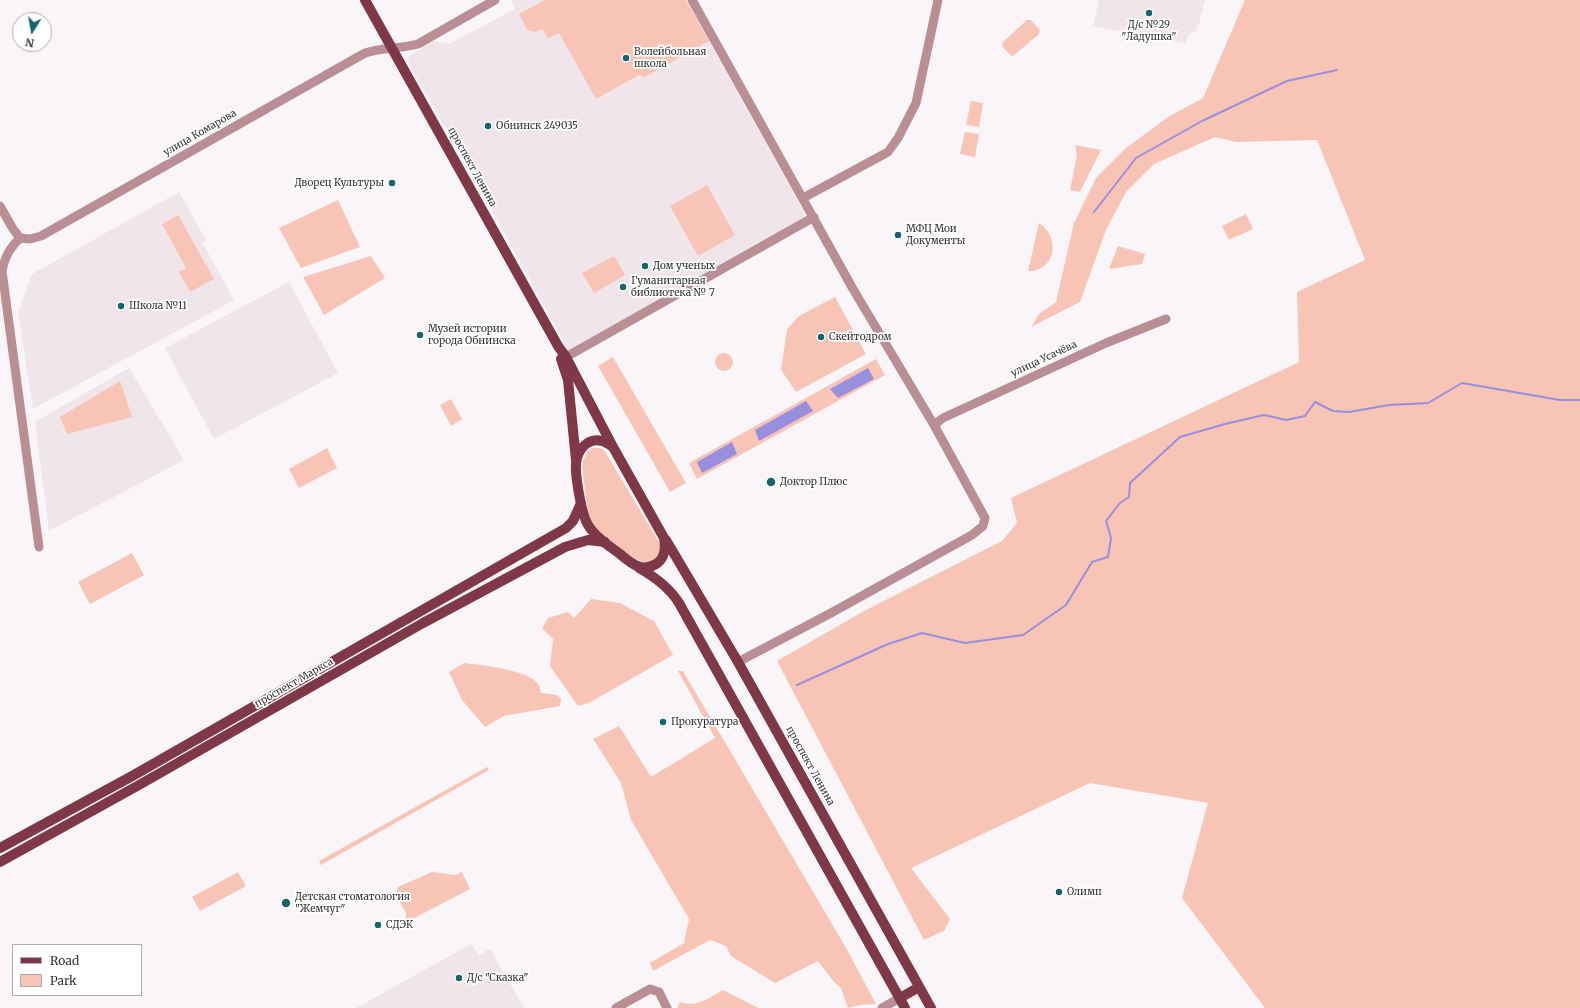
<!DOCTYPE html>
<meta charset="utf-8">
<style>
body{margin:0}
#map{position:relative;width:1580px;height:1008px;overflow:hidden;background:#faf5f8;font-family:Merriweather,serif}
canvas{display:block}
.legend{position:absolute;left:12px;top:944px;width:130px;height:52px;box-sizing:border-box;background:#fff;border:1px solid #afaeae;margin:0;padding:5px 7px;list-style:none;font-size:12px;color:#363435}
.legend li{display:flex;align-items:center;gap:8px;height:20px}
.legend b{width:20px;border:1px solid #afaeae}
.north{position:absolute;left:12px;top:12px;width:40px;height:40px;box-sizing:border-box;background:#fff;border:1px solid #afaeae;border-radius:50%;rotate:191deg;font-size:11px;font-weight:700;line-height:16px;text-align:center;color:#363435}
.north::after{content:'';display:block;margin:auto;width:14px;height:18px;background:#17646d;clip-path:polygon(50% 0,100% 100%,50% 72%,0 100%)}
</style>
<div id="map">
<canvas width="1580" height="1008"></canvas>
<ul class="legend">
<li><b style="height:5px;background:#7f3847"></b>Road</li>
<li><b style="height:11px;background:#f8c4b5"></b>Park</li>
</ul>
<div class="north">N</div>
</div>
<script>
const context = document.querySelector('canvas').getContext('2d');
context.lineJoin = 'round';
function fill(path, color) { context.fillStyle = color; context.fill(path, 'evenodd'); }
function strokePath(path, color, width, dash) { context.strokeStyle = color; context.lineWidth = width; context.lineCap = dash ? 'butt' : 'round'; context.setLineDash(dash || []); context.stroke(path); }
function write(font, color, halo, rows, align = 'center') {
  context.font = font + ' Merriweather,serif'; context.lineWidth = 3.5; context.setLineDash([]); context.textBaseline = 'middle'; context.strokeStyle = halo; context.fillStyle = color; for (const [text, x, y, turn = 0] of rows) {
    context.save(); context.translate(x, y); context.rotate((+turn || 0) * Math.PI / 180); context.textAlign = isNaN(turn) ? turn : align; if (halo) context.strokeText(text, 0, 0); context.fillText(text, 0, 0); context.restore();
  }
}
const built = new Path2D(`
 M511 0H686L804 212V220L569 351 477 183 465 158 454 142 408 63 409 56 432 41 449 44 515 9Z
 M1099 0H1205L1197 31 1189 34 1185 43 1093 26Z
 M179 192 206 240 202 242 234 300 33 409 18 313 32 274Z
 M289 282 338 373 214 439 165 348Z
 M129 368 184 460 49 531 35 422Z
 M471 944 479 955 490 949 524 1008H356Z`);
const green = new Path2D(`
 M545 0H686L709 41 645 77 639 75 596 99 559 33 548 38 542 29 536 32 527 30 519 14Z
 M1245 0H1580V1008H1265L1182 898 1208 803 1090 783 911 868 950 919 944 931 924 940 777 661 864 611 1002 541 1017 523 1011 498 1299 362 1297 292 1365 260 1317 140 1236 142 1215 137 1154 164 1126 192 1106 230 1080 302 1031 327 1039 314 1056 302 1074 223 1096 178 1126 148 1168 117 1203 98Z
 M1027 20H1031L1040 30 1039 34 1013 56 1010 55 1002 46 1003 42Z
 M971 101 983 103 979 127 966 125Z
 M965 132 979 134 975 157 960 154Z
 M1075 145 1101 150 1080 192 1070 190 1077 155Z
 M707 185 735 235 698 256 670 206Z
 M338 200 360 247 301 268 279 228Z
 M1246 214 1253 229 1229 240 1222 226Z
 M178 215 214 279 190 292 179 272 186 268 162 224Z
 M1039 223C1061 237 1056 272 1028 271Z
 M1118 246 1145 254 1142 264 1109 269Z
 M371 256 385 278 324 315 303 277Z
 M614 256 625 275 594 293 582 273Z
 M835 297 866 354 796 392 781 370 787 329 799 316Z
 M715 362a9 9 0 1 1 18 0a9 9 0 1 1-18 0Z
 M613 357 686 483 670 492 598 366Z
 M876 359 885 375 697 479 689 463Z
 M120 381 132 417 67 434 60 417Z
 M451 399 462 419 451 426 440 405Z
 M327 448 337 468 299 488 289 469Z
 M592 448H599L604 450 660 544 662 549 656 560 647 563 632 558 593 527 588 514 582 465 585 456 588 451Z
 M132 553 144 575 90 604 78 582Z
 M591 599 620 603 654 621 673 655 589 703 578 706 550 666 553 639 542 628 548 618 568 612 574 618Z
 M464 663C481 665 529 670 538 684 540 686 540 690 541 693L557 695 561 699 560 706 504 716 485 727 462 700 449 672Z
 M678 671H683L845 946 876 1004 860 1005 848 1008 841 988 834 982 818 961 775 983 731 956 726 946 710 940 653 971 650 963 684 943 689 919 631 820 621 783 593 739 619 726 651 777 715 738Z
 M487 767 489 770 321 865 319 861Z
 M238 872 246 886 200 911 192 897Z
 M432 872 455 875 462 872 470 889 405 923 406 913 396 895 398 887Z
 M723 990 758 1008H677L680 1002C699 1008 708 998 723 990Z`);
const water = new Path2D(`
 M868 368 874 379 838 398 830 389Z
 M806 401 813 411 759 441 755 430Z
 M732 442 737 454 702 473 697 462Z`);
const stream = new Path2D(`
 M1094 212 1136 158 1202 121 1287 81 1337 70
 M797 685 888 644 922 633 965 643 1023 635 1066 605 1092 562 1108 557 1111 538 1106 521 1120 503 1129 497 1130 483 1180 437 1225 424 1264 415 1286 420 1305 416 1315 402 1333 411 1349 412 1389 405 1428 403 1462 383 1560 400H1580`);
const minor = new Path2D(`
 M692 0 853 289 934 425 985 518 983 526 972 535 831 613 738 662
 M803 198 888 152 898 138 916 103 938 0
 M0 206 13 229 20 238
 M20 238 30 239 41 236 365 53C383 47 399 49 418 44L495 0
 M20 238C10 248 5 256 2 271L39 547
 M566 357 814 217
 M934 425 943 418 1106 343 1166 319
 M616 1008 650 989 659 992 667 1008
 M882 1008 900 998`);
const major = new Path2D(`
 M365 0 558 346 566 357 613 447 664 538C666 550 665 561 652 566 639 571 630 562 620 554 608 545 592 535 586 521 581 510 575 475 576 464 577 450 588 437 602 441 606 442 610 445 613 447
 M561 359 568 380 576 460
 M666 540 738 662 931 1008
 M639 568C655 577 669 587 679 603L905 1008
 M0 848 134 775 566 528 573 521 581 503
 M0 862 139 785 423 623 565 547 588 540 605 542
 M900 998 919 987`);
const markers = [
 [1149,13,4,"#17646d"],
 [626,58,4,"#17646d"],
 [488,126,4,"#17646d"],
 [392,183,4,"#17646d"],
 [898,235,4,"#17646d"],
 [645,266,4,"#17646d"],
 [623,287,4,"#17646d"],
 [121,306,4,"#17646d"],
 [420,335,4,"#17646d"],
 [821,337,4,"#17646d"],
 [771,482,5,"#17646d"],
 [663,722,4,"#17646d"],
 [1059,892,4,"#17646d"],
 [286,903,5,"#17646d"],
 [378,925,4,"#17646d"],
 [459,978,4,"#17646d"]
];
const poiNames = [
 ["Д/с №29",1149,25,"center"],
 ["\"Ладушка\"",1149,37,"center"],
 ["Волейбольная",634,52],
 ["школа",634,64],
 ["Обнинск 249035",496,126],
 ["Дворец Культуры",384,183,"right"],
 ["МФЦ Мои",906,229],
 ["Документы",906,241],
 ["Дом ученых",653,266],
 ["Гуманитарная",631,281],
 ["библиотека № 7",631,293],
 ["Школа №11",129,306],
 ["Музей истории",428,329],
 ["города Обнинска",428,341],
 ["Скейтодром",829,337],
 ["Доктор Плюс",780,482],
 ["Прокуратура",671,722],
 ["Олимп",1067,892],
 ["Детская стоматология",295,897],
 ["\"Жемчуг\"",295,909],
 ["СДЭК",386,925],
 ["Д/с \"Сказка\"",467,978]
];
const streetNames = [
 ["улица Комарова",200,133,-30],
 ["проспект Ленина",472,167,61],
 ["улица Усачёва",1044,359,-25],
 ["проспект Маркса",294,683,-30],
 ["проспект Ленина",810,766,61]
];
fill(built, '#f1e5ec');
fill(green, '#f8c4b5');
fill(water, '#988fdf');
strokePath(stream, '#988fdf', 2);
strokePath(minor, '#b98f95', 9);
strokePath(major, '#7f3847', 10);
for (const [x, y, r, color] of markers) { const dot = new Path2D(); dot.arc(x, y, r, 0, 2 * Math.PI); context.fillStyle = color; context.fill(dot); strokePath(dot, '#fff', 1.5); }
write('10px', '#363435', '#fff', poiNames, 'left');
write('10px', '#363435', '#fff', streetNames);
</script>
